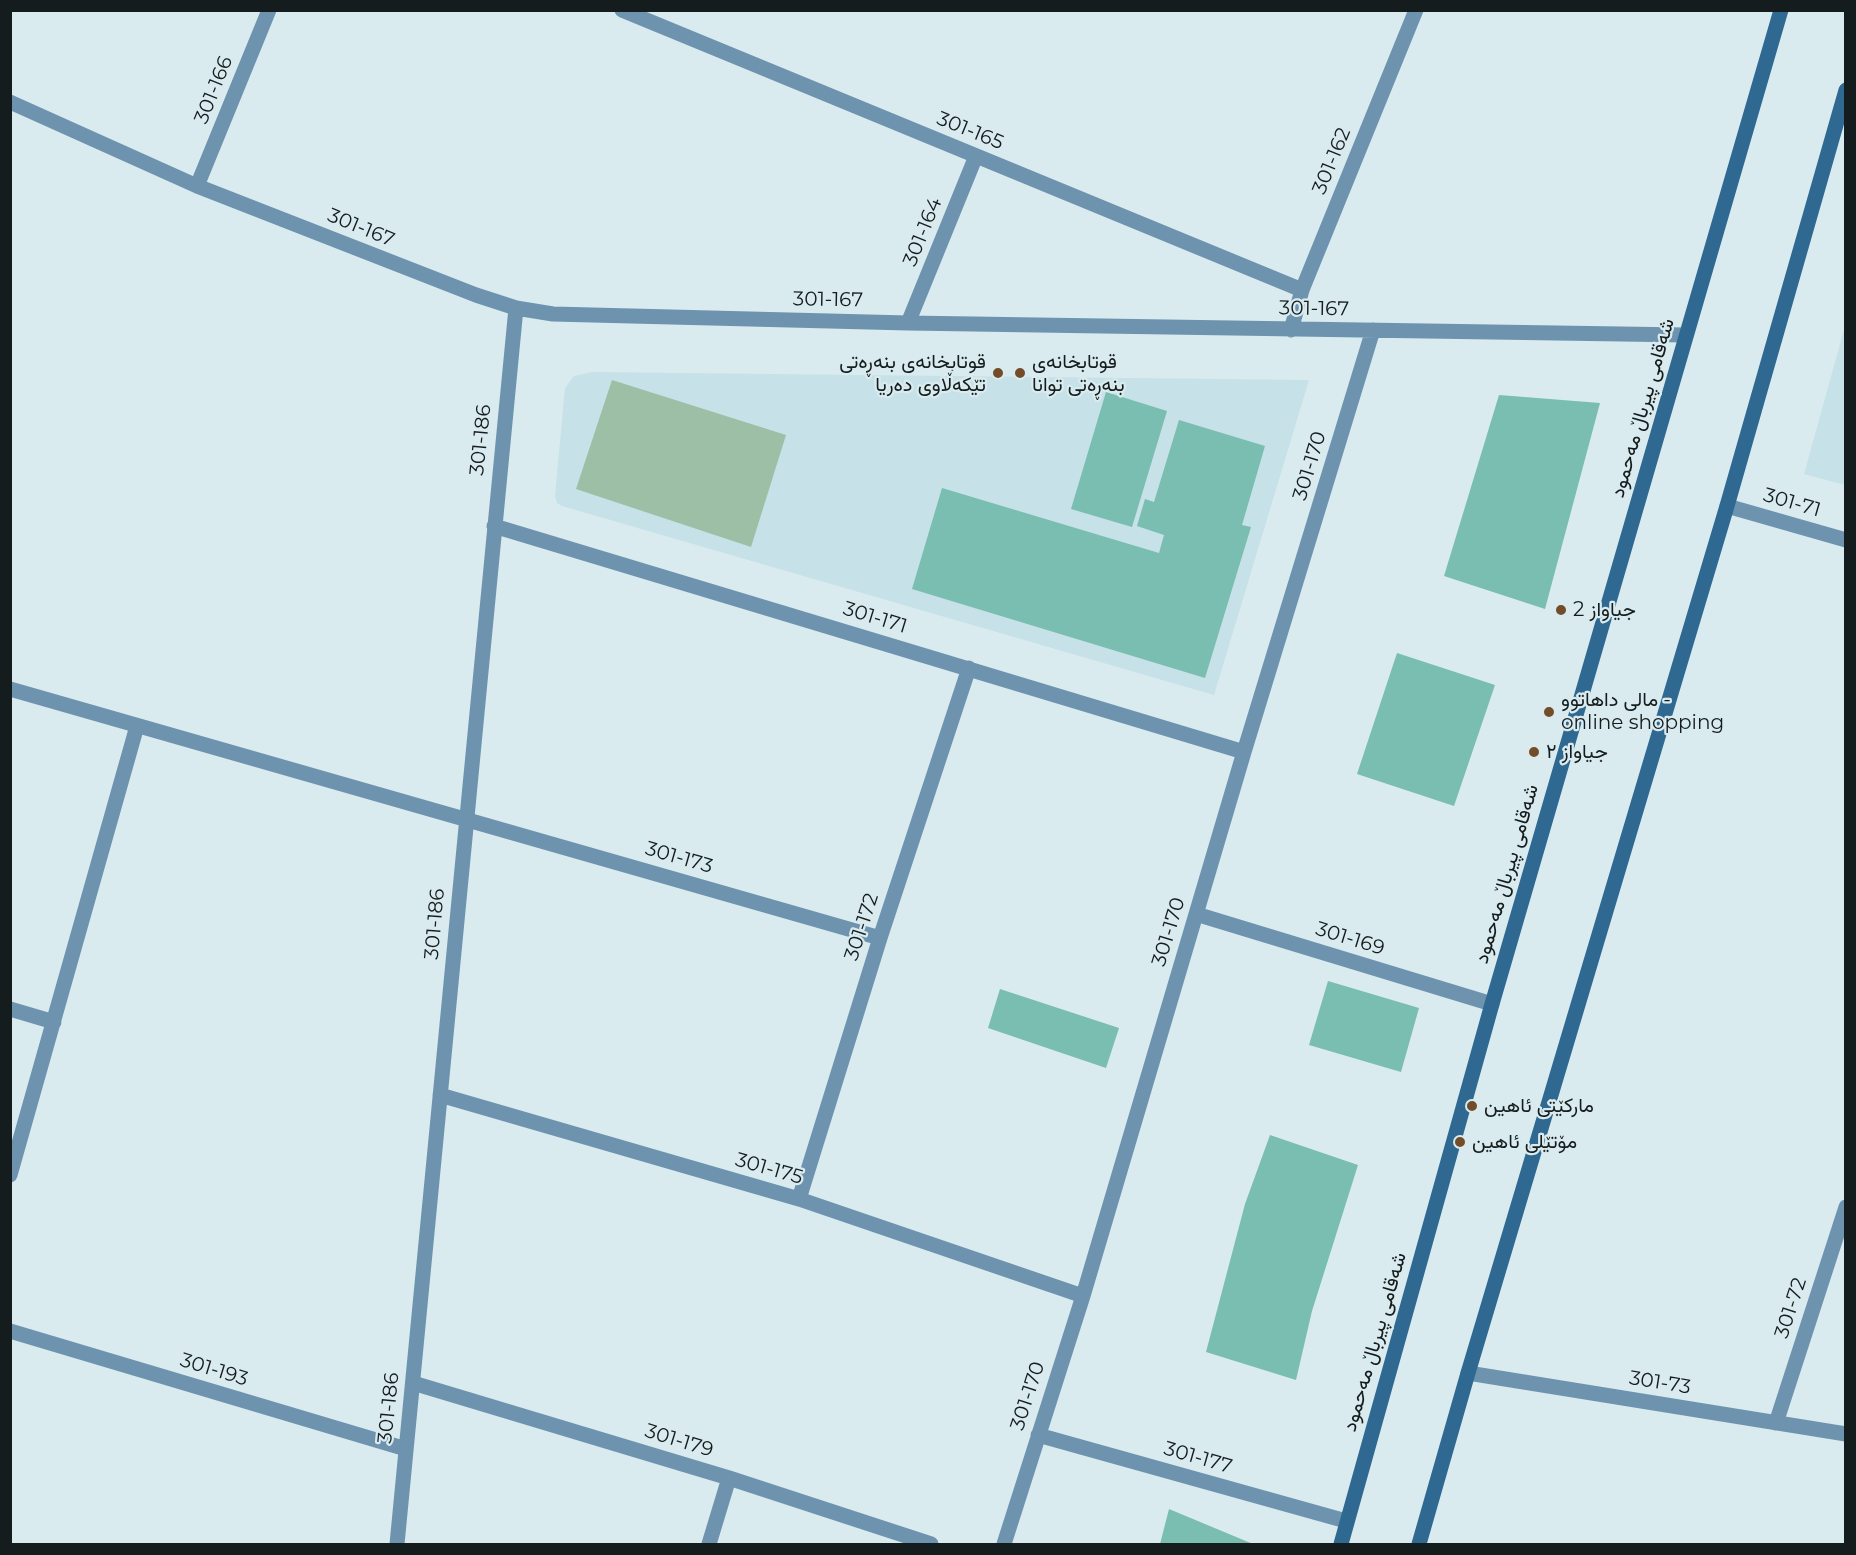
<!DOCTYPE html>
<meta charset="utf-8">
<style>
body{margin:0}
#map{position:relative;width:1856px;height:1555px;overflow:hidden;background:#d9ebef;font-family:Montserrat,sans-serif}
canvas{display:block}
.frame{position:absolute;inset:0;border:12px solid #151c1d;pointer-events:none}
</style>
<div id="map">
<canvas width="1856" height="1555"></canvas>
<div class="frame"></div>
</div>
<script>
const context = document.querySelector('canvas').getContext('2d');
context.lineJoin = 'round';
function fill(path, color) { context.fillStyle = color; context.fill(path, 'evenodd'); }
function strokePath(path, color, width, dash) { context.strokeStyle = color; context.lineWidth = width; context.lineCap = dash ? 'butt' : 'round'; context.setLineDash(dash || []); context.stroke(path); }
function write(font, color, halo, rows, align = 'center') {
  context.font = font + ' Montserrat,Vazirmatn,sans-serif'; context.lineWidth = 4.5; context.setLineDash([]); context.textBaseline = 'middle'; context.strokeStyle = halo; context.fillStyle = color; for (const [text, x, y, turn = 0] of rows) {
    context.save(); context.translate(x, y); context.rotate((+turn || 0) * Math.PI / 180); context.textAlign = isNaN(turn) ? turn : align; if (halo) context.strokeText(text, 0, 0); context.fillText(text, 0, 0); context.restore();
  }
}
const built = new Path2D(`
 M1845 326V485L1804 474Z
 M592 372 1309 380 1214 695 562 506 557 503 555 496 565 388 574 376Z`);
const green = new Path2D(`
 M612 380 786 435 751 547 576 489Z`);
const building = new Path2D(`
 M1106 392 1167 411 1132 527 1071 509Z
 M1499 395 1600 403 1545 609 1444 576Z
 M1179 420 1265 446 1242 525 1251 527 1205 678 912 589 942 488 1159 553 1164 535 1137 526 1145 499 1154 502Z
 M1397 653 1495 685 1454 806 1357 774Z
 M1328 981 1419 1008 1401 1072 1309 1045Z
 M1000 989 1119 1028 1106 1068 988 1028Z
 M1270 1135 1358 1165 1312 1311 1296 1380 1206 1352 1245 1204Z
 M1169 1509 1253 1544H1160Z`);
const minor = new Path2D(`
 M622 10 1302 290
 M10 102 197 186 476 295 516 308 553 314 908 323 1686 335
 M197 186 269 10
 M908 323 976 156
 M1291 330 1302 290 1416 10
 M1727 506 1846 540
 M494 526 1244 752
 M10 689 880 938
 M1196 914 1492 1004
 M10 1009 54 1022
 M440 1095 799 1199 1083 1296
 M10 1175 137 726
 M799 1199 880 938 969 668
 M10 1331 406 1449
 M1468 1373 1846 1434
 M413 1383 729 1478 931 1544
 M1776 1423 1846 1207
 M1038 1435 1346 1521
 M397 1544 516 308
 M709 1544 729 1478
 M1004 1544 1083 1296 1244 752 1373 330`);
const secondary = new Path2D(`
 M1341 1544 1492 1004 1781 10
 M1419 1544 1468 1373 1727 506 1846 90`);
const markers = [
 [998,373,6,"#734d29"],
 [1020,373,6,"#734d29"],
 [1561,610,6,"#734d29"],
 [1549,712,6,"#734d29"],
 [1534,752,6,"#734d29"],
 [1472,1106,6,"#734d29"],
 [1460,1142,6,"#734d29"]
];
const streetNames = [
 ["301-166",214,90,-68],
 ["301-165",970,131,22],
 ["301-162",1332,161,-68],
 ["301-167",361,228,22],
 ["301-164",923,232,-68],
 ["301-167",828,300,1],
 ["301-167",1314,309,1],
 ["شەقامی پیرباڵ مەحمود",1643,408,-74],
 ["301-186",481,440,-84],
 ["301-170",1310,466,-73],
 ["301-71",1792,503,16],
 ["301-171",875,618,17],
 ["301-173",679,858,16],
 ["شەقامی پیرباڵ مەحمود",1507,874,-74],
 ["301-186",435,924,-85],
 ["301-172",862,927,-72],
 ["301-170",1169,932,-73],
 ["301-169",1350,939,17],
 ["301-175",769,1169,16],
 ["301-72",1791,1308,-72],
 ["شەقامی پیرباڵ مەحمود",1375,1342,-74],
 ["301-193",214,1370,17],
 ["301-73",1660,1383,9],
 ["301-170",1028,1396,-72],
 ["301-186",389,1408,-84],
 ["301-179",679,1441,17],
 ["301-177",1198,1458,16]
];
const poiNames = [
 ["قوتابخانەی بنەڕەتی",986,362,"right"],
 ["تێکەڵاوی دەریا",986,385,"right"],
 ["قوتابخانەی",1032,362],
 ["بنەڕەتی توانا",1032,385],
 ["جیاواز 2",1573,610],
 ["مالی داهاتوو -",1561,700],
 ["online shopping",1561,723],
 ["جیاواز ٢",1546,752],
 ["مارکێتی ئاهین",1484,1106],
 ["مۆتێلی ئاهین",1472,1142]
];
fill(built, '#c6e1e7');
fill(green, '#9dbfa5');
fill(building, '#7abdb1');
strokePath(minor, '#6e93af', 15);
strokePath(secondary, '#2f6992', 15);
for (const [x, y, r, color] of markers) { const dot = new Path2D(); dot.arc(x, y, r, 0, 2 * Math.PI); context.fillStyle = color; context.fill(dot); strokePath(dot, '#d9ebef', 2); }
write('20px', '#151c1d', '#d9ebef', streetNames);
write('20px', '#151c1d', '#d9ebef', poiNames, 'left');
</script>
